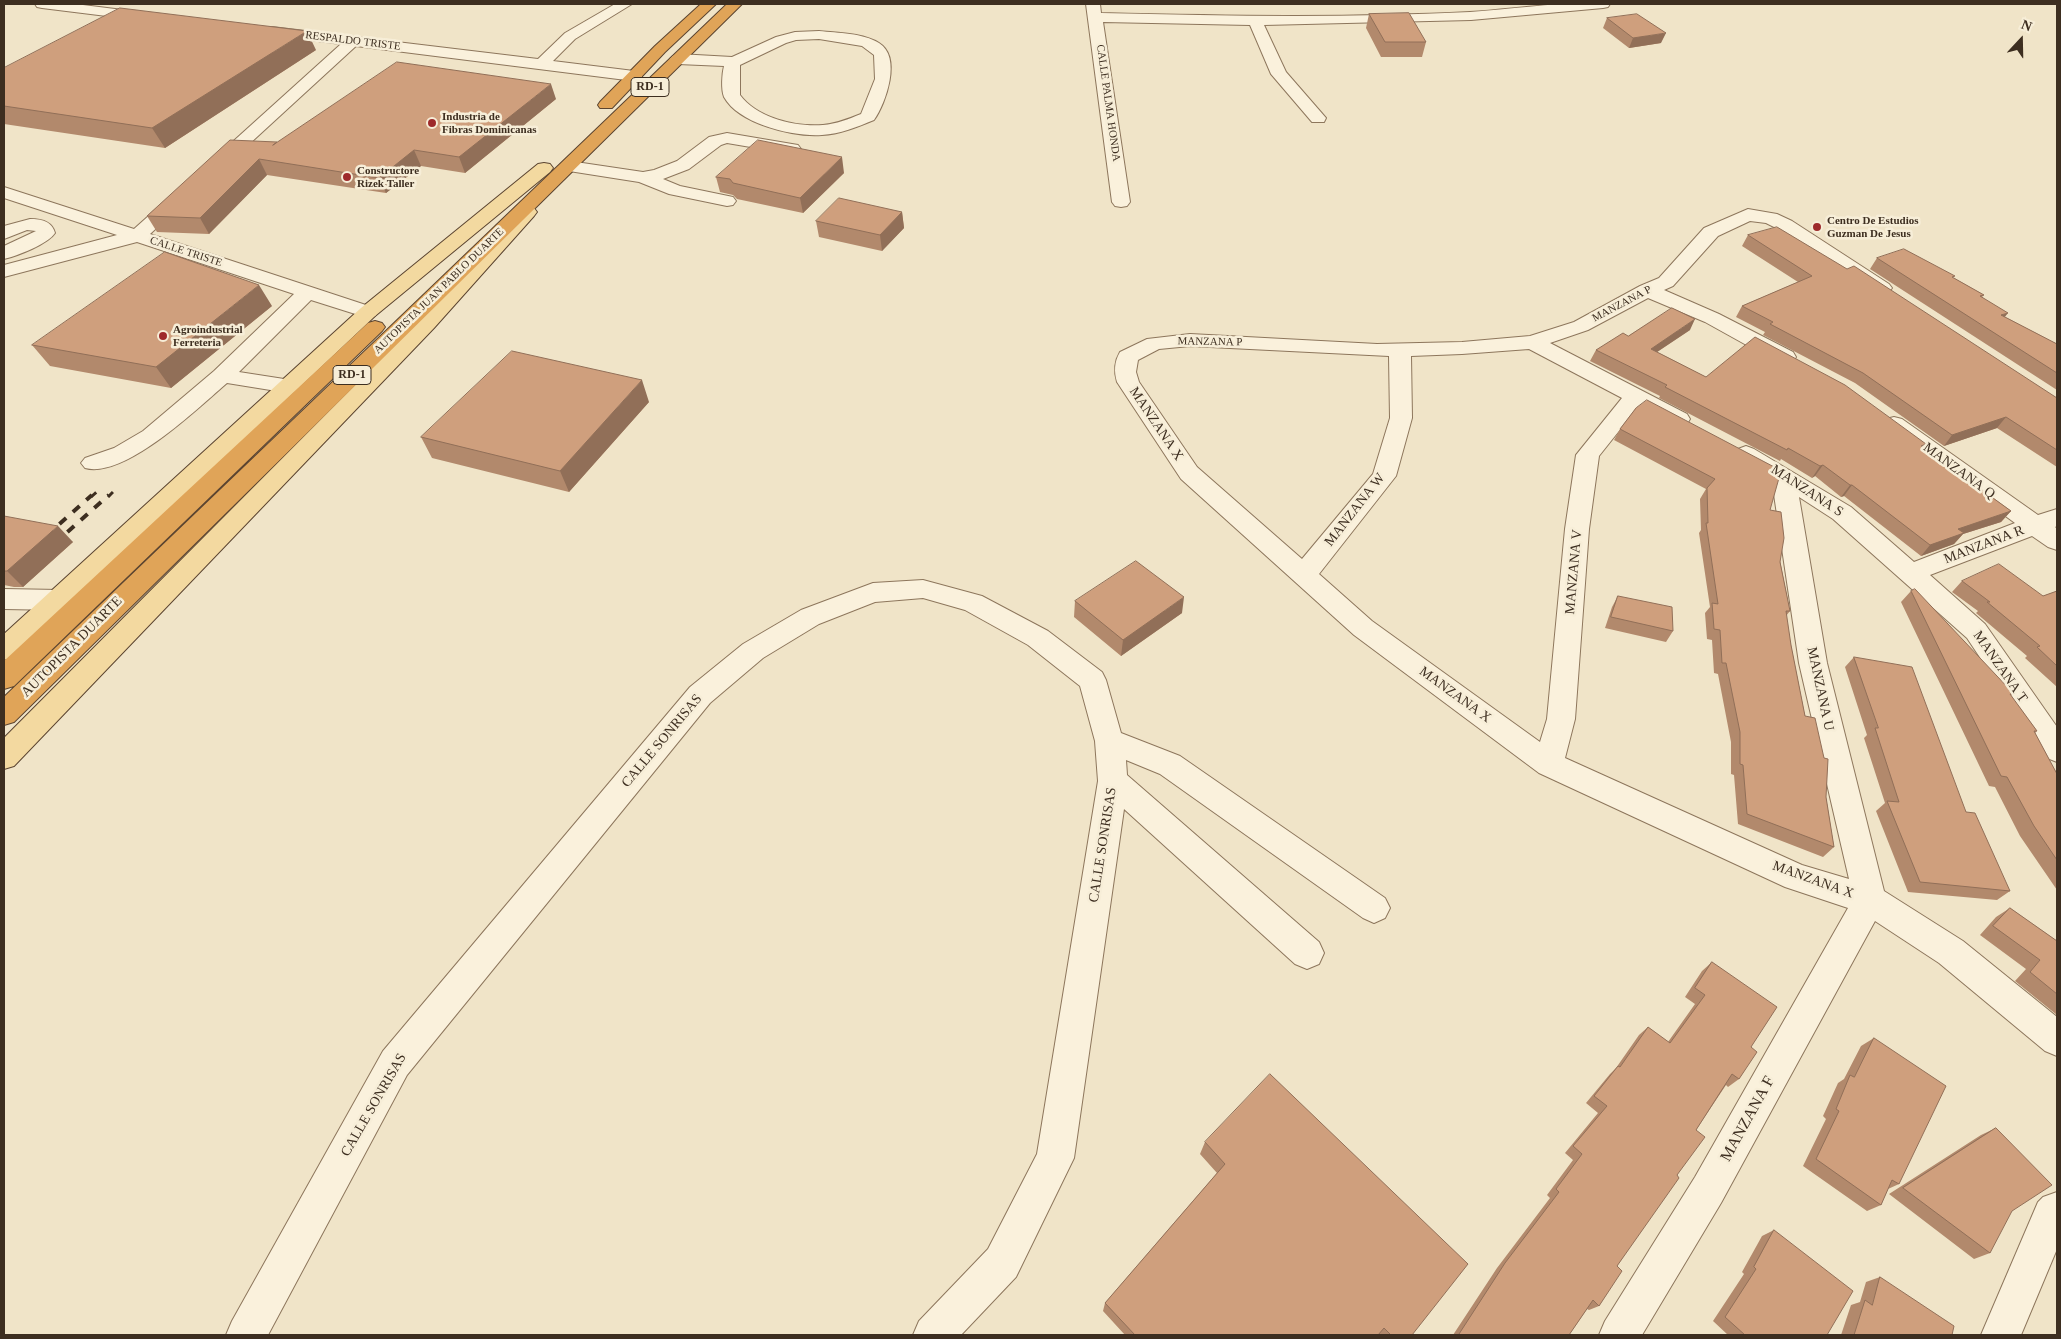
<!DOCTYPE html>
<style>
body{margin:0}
#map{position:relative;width:2061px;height:1339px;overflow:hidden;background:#f0e4c8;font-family:Georgia,serif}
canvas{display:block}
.frame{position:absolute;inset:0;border:5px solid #3d2e20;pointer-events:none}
.north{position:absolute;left:1996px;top:15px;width:50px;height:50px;-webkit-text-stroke:4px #f7eed8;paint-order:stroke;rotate:21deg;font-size:14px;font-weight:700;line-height:20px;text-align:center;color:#3d2e20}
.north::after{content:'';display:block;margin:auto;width:18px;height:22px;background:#3d2e20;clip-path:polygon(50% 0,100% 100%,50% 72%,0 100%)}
</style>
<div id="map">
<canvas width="2061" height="1339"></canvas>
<div class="frame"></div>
<div class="north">N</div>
</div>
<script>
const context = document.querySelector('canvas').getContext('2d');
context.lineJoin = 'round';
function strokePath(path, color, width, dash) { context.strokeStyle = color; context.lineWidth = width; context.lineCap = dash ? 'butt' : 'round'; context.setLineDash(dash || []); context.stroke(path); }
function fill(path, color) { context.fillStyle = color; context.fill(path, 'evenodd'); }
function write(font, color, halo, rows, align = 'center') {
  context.font = font + ' Georgia,serif'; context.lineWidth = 5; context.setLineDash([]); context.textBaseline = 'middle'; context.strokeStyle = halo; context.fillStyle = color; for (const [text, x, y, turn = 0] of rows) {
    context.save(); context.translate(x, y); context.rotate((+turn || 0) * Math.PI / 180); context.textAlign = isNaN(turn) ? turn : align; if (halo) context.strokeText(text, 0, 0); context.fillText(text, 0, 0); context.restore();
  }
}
const minor = new Path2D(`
 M35 4H75L147 13 152 14 154 17 152 20 147 21 42 8 37 7Z
 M615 4H632L575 39 553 61 634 71 640 73 642 76 640 79 634 81 356 46 222 169 216 170 210 169 207 165 341 44 272 35 267 34 265 31 267 28 272 27 538 59 565 33Z
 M1086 4H1100L1101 13C1224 16 1347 18 1470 12 1517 9 1563 1 1610 4L1608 7 1603 8 1471 20 1264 25 1286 72 1326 118 1324 122H1312L1271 74 1250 25 1103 22 1130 202 1127 206 1121 207 1115 206 1112 202Z
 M819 31C838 33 863 33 879 43 902 57 886 103 874 120 857 127 840 134 822 135 793 137 739 124 724 97 721 89 722 74 724 66L678 64 673 62 670 59 673 56 678 54 732 57 776 37 795 32ZM819 39 862 46 874 55 875 79 861 114C849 119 836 124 823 125 795 127 757 118 740 95V65L786 43 796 40Z
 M727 133 792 144 798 145 801 149 798 153 792 154 727 143 721 145 689 169 663 179 680 186 733 197 736 201 733 205 727 206 669 194 639 182 569 171 563 170 560 166 563 162 569 161 643 172 654 170 677 161 709 137Z
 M4 187 134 229 172 195 178 194 184 195 187 199 184 203 150 234 375 308 378 312 375 316 368 318 311 300 239 372 297 381 300 386 297 391 289 393 227 383C198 408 125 479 85 468L81 463 85 458 114 448 143 431 214 371 294 294 137 242 4 277V265L117 235 4 198Z
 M1748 209 1777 214 1792 221 1889 284 1892 288 1889 292 1882 294 1875 292 1778 229 1766 223 1750 221 1718 236 1673 286 1664 290 1719 314 1793 352 1796 357 1793 362 1785 363 1777 362 1705 322 1648 298 1588 330 1550 343 1687 414 1690 419 1687 424C1670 429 1653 414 1638 407L1599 456 1589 529 1575 719 1565 758 1802 865 1849 879 1799 663 1772 481 1738 459 1734 454 1738 449 1746 446 1754 449 1851 507 1914 562 2015 523 1886 429 1883 424 1886 419 1894 417 1902 419 2038 515 2057 509V526L2055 527 2057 529V550L2048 547 2032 536 1930 575 1985 624 2057 727V762L2047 758 1967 638 1833 519 1799 497 1827 663 1884 891 1963 941 2057 1017V1056L2045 1051 1939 963 1875 921 1721 1203 1642 1335H1599L1605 1321 1695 1177 1848 908 1785 887 1539 773 1354 635 1181 479 1117 382C1114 372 1114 362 1120 352L1147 339 1190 334 1377 344 1462 342 1530 336 1574 322 1640 286 1659 278 1704 228ZM1190 346 1389 356 1390 418 1373 474 1302 559 1197 467 1139 382 1136 372 1138 360 1159 349ZM1529 349 1622 398 1576 455 1565 529 1547 719 1540 742 1372 621 1319 574 1396 476 1412 418 1411 356 1462 354Z
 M30 219C41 219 52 221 55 233 48 244 17 256 4 259V246L36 231 27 230 4 239V226Z
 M923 580 982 596 1048 631 1102 672 1106 680 1121 733 1180 756 1385 898 1390 908 1385 918 1374 923 1363 918 1160 774 1126 760 1127 775 1319 942 1324 953 1319 964 1307 969 1295 964 1124 809 1074 1158 1016 1277 961 1335H913L919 1321 988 1249 1037 1154 1098 781 1095 741 1080 686 1028 645 965 610 923 598 875 602 819 624 763 658 710 703 407 1075 268 1335H226L232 1321 383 1051 690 687 743 644 801 610 873 583Z
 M4 589 59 590 68 593 72 600 68 607 59 610 4 609Z
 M2057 1192V1249L2021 1335H1981L2038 1202 2043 1197Z`);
const major = new Path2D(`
 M544 163 550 164 553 168 550 172 375 316 14 657 4 660V634L361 308 538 164Z
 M528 206 534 208 537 212 534 216 434 328 14 766 4 769V738L420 320 522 208Z`);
const highway = new Path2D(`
 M701 4H716L665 52 612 108H600L598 105 600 102 655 46Z
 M727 4H742L14 722 4 725V697Z
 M375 321 382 323 385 327 382 331 14 686 4 689V661L368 323Z`);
const railFar1 = new Path2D(`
 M91 497 101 488
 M108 497 114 491`);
const rail = new Path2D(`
 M46 536 92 495
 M54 544 109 495`);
const wall = new Path2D(`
 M1369 14 1426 42 1422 57H1381L1366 28Z
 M1607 18 1661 43 1629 48 1603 28Z
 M316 50 165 148 4 124V68Z
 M556 99 465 173 421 166 386 193 267 175 209 234 157 232 147 216 277 142V143Z
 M844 173 803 213 737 199 733 195 720 192 716 177Z
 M902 212 904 228 882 251 819 237 816 221Z
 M1748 235 2057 398V467L1997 428 1944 446 1855 383 1763 335 1765 332 1736 317 1742 306 1798 282 1742 246Z
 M1877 258 1954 278 1984 295 1982 297 2005 317 2057 344V390L1870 269Z
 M272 306 171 388 50 366 32 345Z
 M1690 330 1657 352 1706 377 1924 447 2011 511 2001 522 1963 534 1954 544 1921 556 1844 496 1841 497 1815 476 1812 478 1781 459 1780 461 1659 398 1660 396 1590 361 1596 350 1628 336Z
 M649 402 569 492 432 458 421 437Z
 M1636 408 1770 510 1790 611 1786 616 1791 645 1805 716 1826 797 1834 847 1823 857 1738 824 1734 775 1731 774V742L1718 674 1714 673 1712 640 1707 639 1705 613 1710 607 1699 533 1701 530 1700 499 1706 489 1614 440 1620 429Z
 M4 516 73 542 23 587H14L4 585Z
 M1962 581 2043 596 2057 591V687L2025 658 2027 656 1976 613 1978 611 1952 592Z
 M1911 591 2013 693 2011 696 2037 731 2035 733 2057 774V890L2020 836 1995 787 1989 786 1901 602Z
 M1618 596 1673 631 1666 642 1605 628 1612 607Z
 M1075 601 1182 613 1121 656 1074 617Z
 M1854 657 1966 812 2010 891 1997 900 1908 892 1876 811 1885 803 1864 738 1867 735 1845 667Z
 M2010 908 2057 941V1015L2015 981 2026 969 1980 935 1996 917Z
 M1712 962 1751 1047 1739 1079 1728 1087 1726 1085 1696 1130 1677 1175 1617 1266 1599 1306 1589 1310 1587 1309 1569 1335H1453L1497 1268 1550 1198 1547 1195 1573 1160 1565 1153 1598 1113 1586 1103 1610 1074 1616 1068 1639 1035 1648 1027 1668 1042 1695 1004 1685 997 1702 971Z
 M1874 1038 1899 1184 1888 1189 1881 1205 1867 1211 1803 1166 1826 1119 1823 1116 1838 1083 1844 1079 1861 1046Z
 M1996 1128 1990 1253 1974 1259 1889 1194 1981 1135Z
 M1205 1142 1412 1335H1125L1103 1311 1105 1303 1217 1173 1200 1154Z
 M1774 1230 1827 1335H1728L1713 1321 1744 1274 1742 1272 1762 1236Z
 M1880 1277 1952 1335H1841L1851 1305 1860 1302 1866 1282Z`);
const shadedWall = new Path2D(`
 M307 31 316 50 165 148 152 128Z
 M1666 33 1661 43 1629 48 1633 38Z
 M551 84 556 99 465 173 459 157Z
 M414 150 421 166 386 193 379 178Z
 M842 157 844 173 803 213 800 198Z
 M259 159 267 175 209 234 200 218Z
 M902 212 904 228 882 251 880 235Z
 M259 285 272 306 171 388 156 367Z
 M2008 313 2000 323 2001 315Z
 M1695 319 1690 330 1645 360 1651 349Z
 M642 380 649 402 569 492 560 471Z
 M2006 417 1997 428 1944 446 1952 435Z
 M1823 465 1815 476 1812 478 1820 466Z
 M1850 485H1852L1844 496 1841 497Z
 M2011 511 2001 522 1963 534 1954 544 1921 556 1930 545 1958 529Z
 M58 526 73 542 23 587 7 571Z
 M1184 597 1182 613 1121 656 1123 640Z`);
const building = new Path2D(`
 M120 8 307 31 152 128 4 106V68Z
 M1409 13 1426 42H1385L1369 14Z
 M1637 14 1666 33 1633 38 1607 18Z
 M397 62 551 84 459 157 414 150 379 178 259 159 200 218 147 216 230 140 277 142 273 145Z
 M758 140 842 157 800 198 733 183 730 179 716 177Z
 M839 198 902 212 880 235 816 221Z
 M1777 227 1847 269 1854 266 2057 398V450L2006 417 1952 435 1863 373 1770 324 1773 322 1742 306 1812 276 1748 235Z
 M1904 249 1955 276 1952 277 1984 295 1980 296 2008 313 2001 315 2057 344V373L1877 258Z
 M165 252 259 285 156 367 32 345Z
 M1672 308 1695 319 1651 349 1706 377 1755 337 1845 385 1926 444 1921 446 2011 511 1958 529 1964 533 1930 545 1852 485H1850L1823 465 1820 466 1788 448 1787 450 1665 387 1667 385 1596 350 1623 333 1628 336Z
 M512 351 642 380 560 471 421 437Z
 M1647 400 1778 469 1779 478 1770 510 1781 512 1784 538 1780 562 1790 611H1786L1791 645 1805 716 1815 718 1824 758 1828 759 1826 797 1834 847 1747 814 1743 765 1740 764V732L1726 663H1722L1720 630 1714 629 1712 603 1718 604 1706 523H1708L1707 488 1715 479 1620 429 1636 408Z
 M4 516 58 526 7 571H4Z
 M1136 561 1184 597 1123 640 1075 601Z
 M1999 564 2043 596 2057 591V666L2037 647 2040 646 1987 602H1990L1962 581Z
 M1915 589 2013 693 2010 694 2037 731H2034L2057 774V860L2034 826 2007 777 2001 776 1911 591Z
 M1618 596 1672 607 1673 631 1611 617Z
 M1854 657 1912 667 1966 812 1975 813 2010 891 1920 882 1887 801 1899 802 1875 728H1878Z
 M2010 908 2057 941V994L2030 972 2040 960 1993 926Z
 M1712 962 1777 1007 1751 1047 1757 1052 1739 1079 1732 1074 1696 1130 1705 1137 1677 1175 1679 1178 1617 1266 1622 1271 1599 1306 1593 1300 1569 1335H1460L1459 1334 1505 1263 1559 1192 1556 1189 1582 1154 1573 1146 1607 1106 1594 1096 1618 1066 1620 1067 1648 1027 1670 1043 1705 995 1695 988Z
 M1874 1038 1946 1086 1899 1184 1892 1180 1881 1205 1816 1159 1839 1111 1836 1109 1850 1075 1854 1077Z
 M1270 1074 1468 1264 1412 1335H1391L1384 1328 1378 1335H1135L1105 1303 1225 1164 1205 1142Z
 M1996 1128 2052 1185 2012 1211 1990 1253 1903 1188Z
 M1774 1230 1853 1291 1827 1335H1745L1725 1317 1756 1269 1754 1267Z
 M1880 1277 1954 1326 1952 1335H1854L1865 1300 1872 1305Z`);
const markers = [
 [432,123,5,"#9e2a2b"],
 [347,177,5,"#9e2a2b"],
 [1817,227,5,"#9e2a2b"],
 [163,336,5,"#9e2a2b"]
];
const farStreetnames = [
 ["RESPALDO TRISTE",353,41,7],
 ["CALLE PALMA HONDA",1108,103,82],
 ["CALLE TRISTE",186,252,18],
 ["AUTOPISTA JUAN PABLO DUARTE",439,291,-44],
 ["MANZANA P",1622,304,-28],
 ["MANZANA P",1210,342,1]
];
const farPoinames = [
 ["Industria de",442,117],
 ["Fibras Dominicanas",442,130],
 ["Constructore",357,171],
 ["Rizek Taller",357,184],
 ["Centro De Estudios",1827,221],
 ["Guzman De Jesus",1827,234],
 ["Agroindustrial",173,330],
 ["Ferreteria",173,343]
];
const shields = [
 [650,87,38],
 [352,375,38]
];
const shieldNames = [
 ["RD-1",650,87],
 ["RD-1",352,375]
];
const streetNames = [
 ["MANZANA X",1156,424,56],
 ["MANZANA Q",1959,471,36],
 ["MANZANA S",1807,491,33],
 ["MANZANA W",1355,510,-52],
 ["MANZANA R",1984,545,-21],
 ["MANZANA V",1574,572,-85],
 ["AUTOPISTA DUARTE",72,647,-45],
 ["MANZANA T",2000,667,55],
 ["MANZANA U",1820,689,78],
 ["MANZANA X",1455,695,36],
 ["CALLE SONRISAS",662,741,-50],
 ["CALLE SONRISAS",1103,845,-81],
 ["MANZANA X",1813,880,20],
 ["CALLE SONRISAS",374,1105,-60]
];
const nearStreetnames = [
 ["MANZANA F",1748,1119,-61]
];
strokePath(minor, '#8d765c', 2);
strokePath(major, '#5b4430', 2);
strokePath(highway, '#5b4430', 2);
fill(minor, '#faf1dc');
fill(major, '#f3d9a0');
fill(highway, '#e0a458');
strokePath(railFar1, '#3d2e20', 3, [7, 7]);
strokePath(rail, '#3d2e20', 4, [9, 9]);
fill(wall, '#b2896c');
fill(shadedWall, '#916f58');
fill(building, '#cf9f7d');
strokePath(building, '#916f58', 1);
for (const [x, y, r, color] of markers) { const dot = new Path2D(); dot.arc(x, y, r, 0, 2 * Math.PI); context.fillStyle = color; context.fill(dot); strokePath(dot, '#f7eed8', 2); }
write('11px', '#3d2e20', '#f7eed8', farStreetnames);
write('bold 11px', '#3d2e20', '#f7eed8', farPoinames, 'left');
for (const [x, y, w] of shields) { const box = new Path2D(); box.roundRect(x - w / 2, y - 9.5, w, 19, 4); context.fillStyle = '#f7eed8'; context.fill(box); strokePath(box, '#3d2e20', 1); }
write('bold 12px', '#3d2e20', null, shieldNames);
write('14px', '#3d2e20', '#f7eed8', streetNames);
write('16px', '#3d2e20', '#f7eed8', nearStreetnames);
</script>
